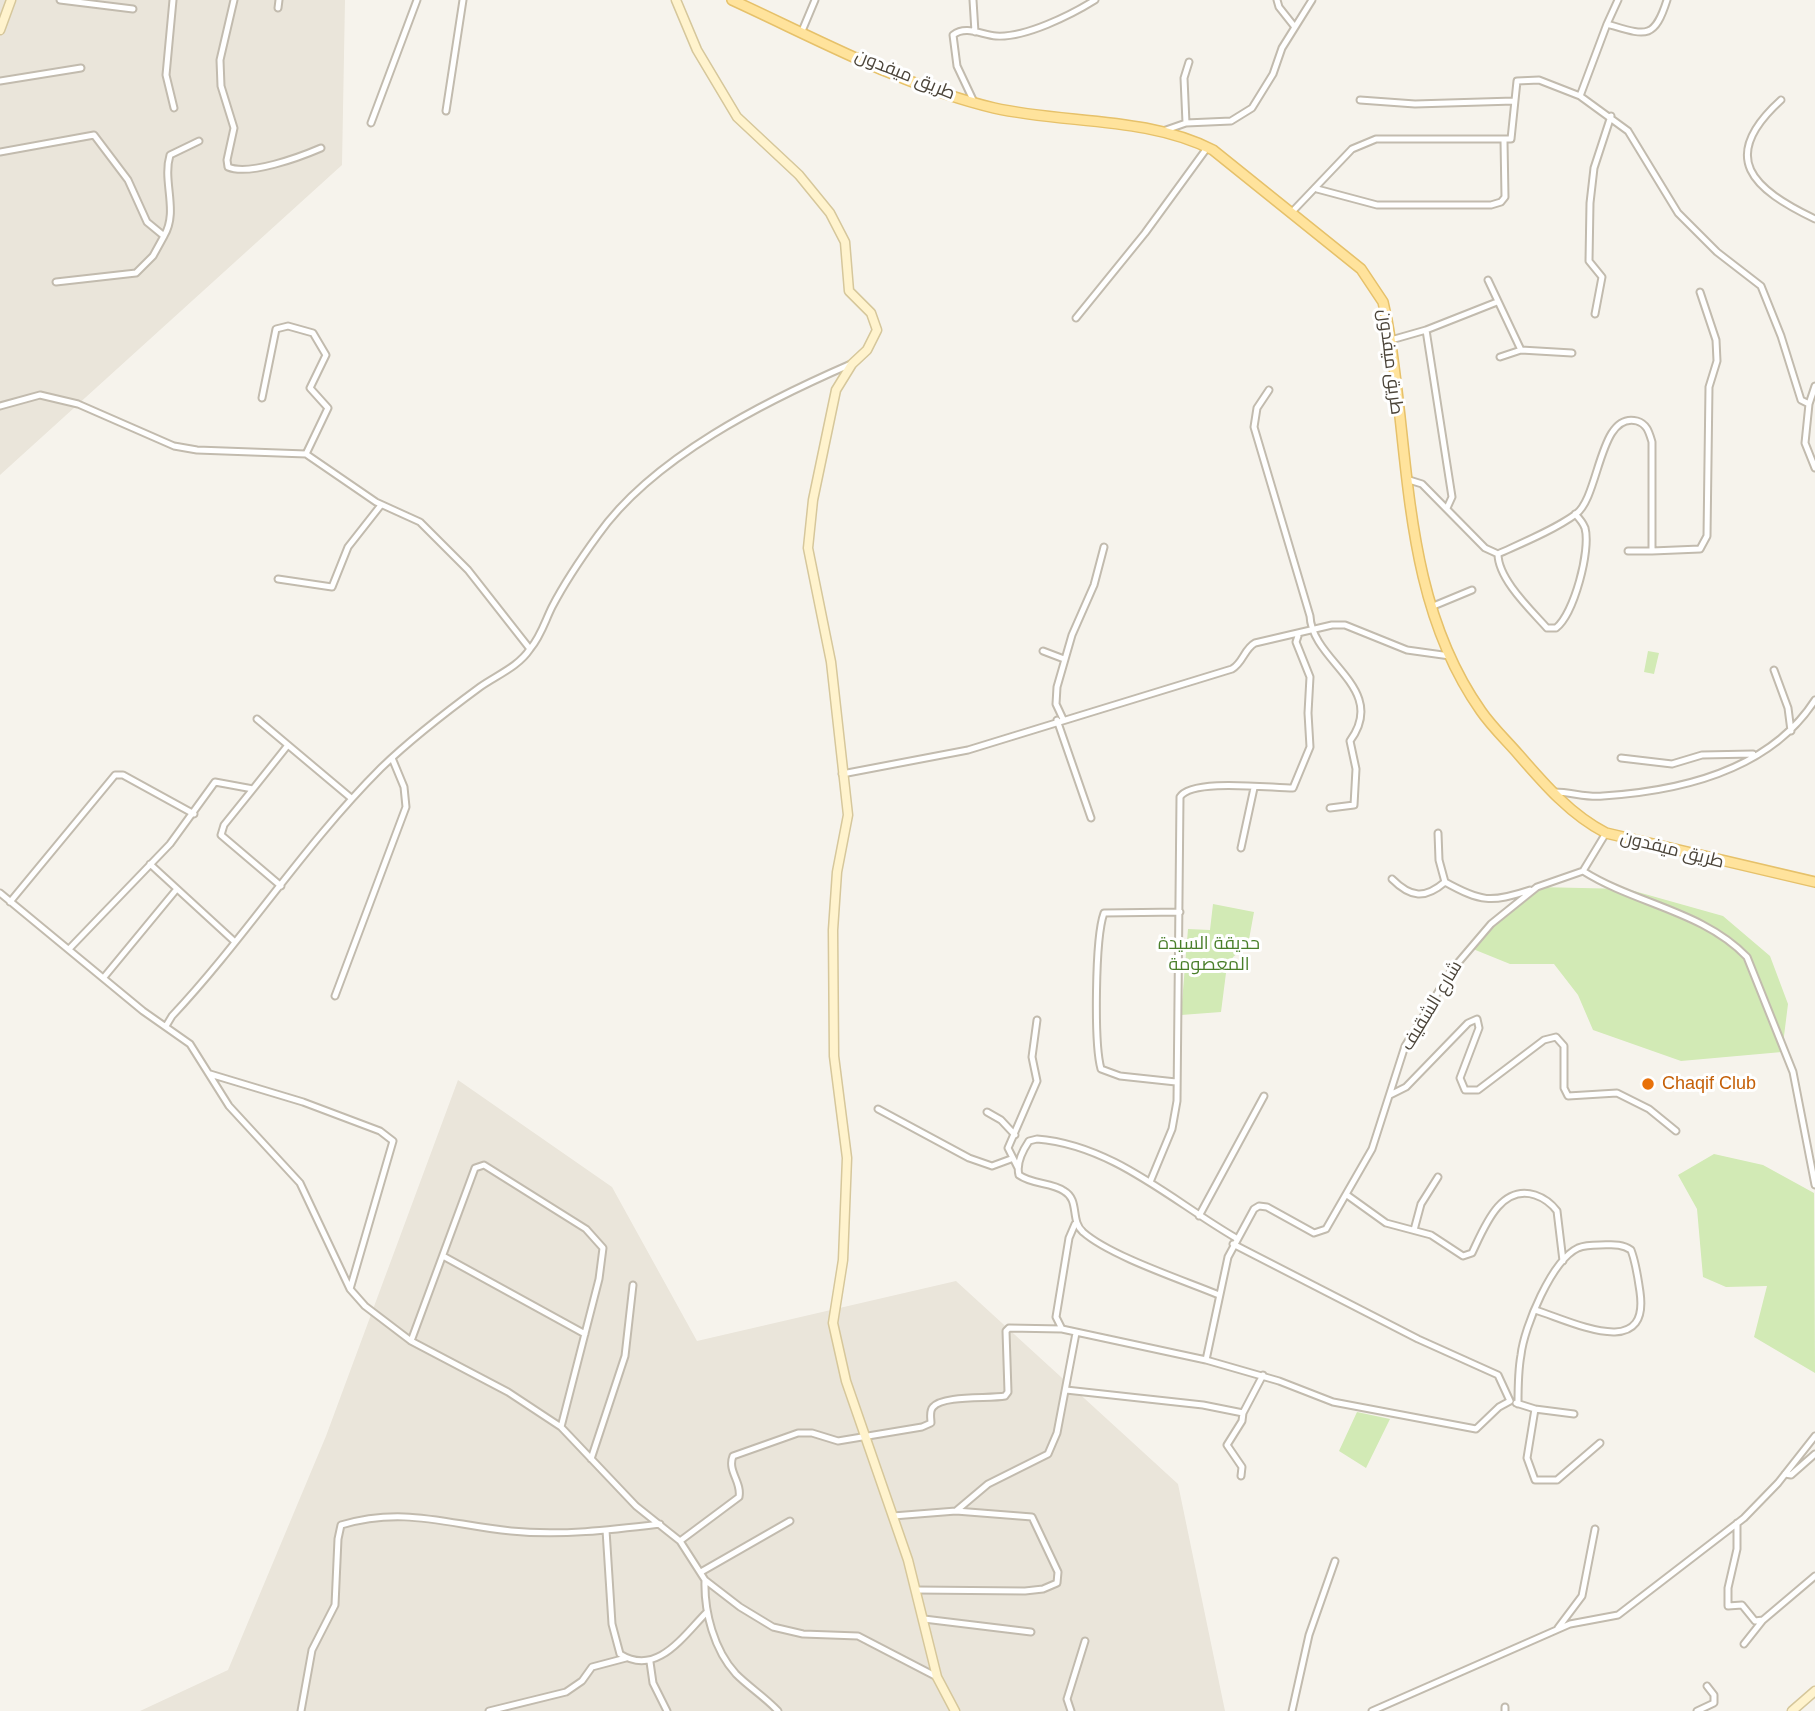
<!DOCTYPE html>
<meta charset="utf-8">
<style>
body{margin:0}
canvas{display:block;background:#f6f3ec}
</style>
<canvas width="1815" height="1711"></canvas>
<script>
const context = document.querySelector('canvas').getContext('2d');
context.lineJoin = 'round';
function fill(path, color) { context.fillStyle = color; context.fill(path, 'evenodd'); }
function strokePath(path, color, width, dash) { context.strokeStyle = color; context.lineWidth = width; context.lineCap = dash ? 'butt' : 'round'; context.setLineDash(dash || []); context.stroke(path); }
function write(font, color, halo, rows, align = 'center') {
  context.font = font + ' Arial,Cairo,sans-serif'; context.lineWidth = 6; context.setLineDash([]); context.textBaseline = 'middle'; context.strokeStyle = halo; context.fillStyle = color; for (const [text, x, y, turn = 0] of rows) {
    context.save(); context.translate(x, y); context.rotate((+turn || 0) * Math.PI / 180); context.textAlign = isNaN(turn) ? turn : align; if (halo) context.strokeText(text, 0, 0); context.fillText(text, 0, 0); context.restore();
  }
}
const residential = new Path2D(`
 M0 0H345L342 165 0 475Z
 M458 1080 612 1187 697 1341 956 1281 1178 1484 1225 1711H140L228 1670 326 1436Z`);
const green = new Path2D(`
 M1648 651 1659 653 1654 674 1644 672Z
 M1537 887 1627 889 1723 916 1770 956 1788 1004 1782 1052 1681 1061 1593 1030 1578 995 1554 964H1510L1468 947Z
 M1213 904 1254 912 1248 945 1233 957 1226 973 1221 1012 1181 1015 1188 929 1210 930Z
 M1714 1154 1763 1165 1814 1193 1815 1373 1754 1337 1767 1286 1726 1287 1703 1277 1697 1209 1678 1175Z
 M1357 1412 1390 1419 1366 1468 1339 1451Z`);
const street = new Path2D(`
 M60 0 133 9
 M173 0 166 75 174 108
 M234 0 220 60 221 86 234 128 227 160 228 167C249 176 300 157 321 148
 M973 0 975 32
 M1277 0 1279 7 1294 26
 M1618 0 1607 24C1645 35 1654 41 1667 0
 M278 8 279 0
 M802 31 815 0
 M0 81 81 68
 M1580 96 1607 24
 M1360 100 1415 104 1514 101
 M1781 100C1717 158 1753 189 1815 219
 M974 102 957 66 953 35C966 25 982 35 996 36 1025 38 1071 15 1095 0
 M446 111 463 0
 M371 123 417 0
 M1186 123 1184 78 1189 62
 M1163 131 1186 123 1231 121 1252 108 1273 74 1282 48 1312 0
 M0 152 94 135 128 180 147 222 164 236 153 256 136 273 56 282
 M1317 189 1377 205H1491L1501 202 1505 197 1504 141
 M1291 213 1352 149 1376 139H1511L1517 81 1539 80 1580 96 1628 131 1678 213 1717 252 1761 286 1781 336 1801 400 1809 404 1815 386
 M164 236C179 211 162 182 170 155L199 141
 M1488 280 1521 350 1572 353
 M1595 314 1602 277 1589 261 1590 203 1594 168 1611 116
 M1076 318 1145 233 1207 148
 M1426 330 1452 497 1447 508
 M1391 340 1426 330 1497 302
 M1500 357 1521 350
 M1269 390 1257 408 1254 427 1310 616C1312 662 1389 688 1350 741L1356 769 1354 805 1330 808
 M262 398 276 329 288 326 313 333 326 355 310 388 328 408 306 454
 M1809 404 1805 443 1815 468
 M0 406 40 395 78 404 174 446 197 450 306 454 376 502 420 522 468 570 530 649C518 667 497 675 480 687 446 712 411 739 381 768 304 845 246 937 172 1016L166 1026
 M1406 479 1422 484 1485 548 1498 554C1522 543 1554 530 1576 514 1600 496 1599 411 1637 421 1647 424 1649 432 1652 442V551H1628
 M1652 551 1700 549 1707 536 1709 387 1717 361 1716 340 1700 292
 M1498 554C1498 579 1531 610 1547 628H1556C1574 614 1591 550 1585 528 1583 523 1579 518 1575 514
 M278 579 332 587 348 547 381 505
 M1431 607 1472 590
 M530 649C541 636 545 621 552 607 565 582 582 557 598 535 653 457 766 401 851 364
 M1043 651 1064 659
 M1774 670 1788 708 1791 731
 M257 719 351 798
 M1063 719 1056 704 1057 687 1072 635 1094 585 1104 547
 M1057 720 1091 818
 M1621 758 1672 764 1702 755 1753 754
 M842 774 968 750 1232 669C1243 663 1244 649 1255 643L1332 625H1345L1407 650 1450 656
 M253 789 224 825 221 835 281 886
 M1555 792C1571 792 1587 798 1603 796 1681 791 1770 770 1815 700
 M1438 833 1439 860 1445 882C1481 902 1491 903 1530 890
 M1241 848 1254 788
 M150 864 235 942
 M1583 871C1635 904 1703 911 1747 957L1793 1072 1815 1185
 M1392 879C1411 898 1425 899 1445 882
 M0 893 143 1011 190 1044 229 1106 300 1183 350 1289 365 1306 411 1341 508 1392 561 1427 636 1506 680 1541
 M10 902 115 775H123L194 814
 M70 948 170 844 215 782 253 789 288 745
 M105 976 176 890
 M335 996 406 807 404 787 392 758
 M210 1074 303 1102 380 1131 393 1141 350 1289
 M1176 1082 1120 1076 1101 1069C1094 1044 1095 938 1104 913L1180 912
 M1390 1095 1406 1087 1468 1023 1477 1019 1479 1028 1460 1078 1465 1090H1478L1544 1040 1556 1037 1564 1046V1088L1568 1096 1617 1093 1649 1109 1676 1131
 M878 1109 969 1158 992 1166 1011 1159
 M987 1112 1001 1120 1015 1135
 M1018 1168 1008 1148 1037 1081 1032 1057 1037 1020
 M1150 1182 1172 1129 1177 1101 1180 797C1191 778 1270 788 1293 788L1310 747 1308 713 1310 677 1296 642 1298 636
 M1347 1195 1386 1223 1431 1235 1463 1256 1472 1253C1484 1228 1500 1184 1535 1195 1544 1198 1551 1203 1557 1211L1563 1261
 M1199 1216 1264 1096
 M1414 1230 1421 1204 1438 1177
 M443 1256 585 1334
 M1219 1295C1183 1280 1110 1256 1083 1232 1070 1221 1080 1200 1064 1191 1051 1182 1033 1185 1019 1175 1016 1164 1023 1150 1029 1141L1037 1139C1113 1145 1172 1201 1236 1238
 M1062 1329 1056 1317 1069 1238 1075 1224
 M411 1341 475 1168 484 1165 586 1229 603 1248 599 1279 561 1427
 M1206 1360 1228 1257 1254 1209 1259 1206 1267 1207 1314 1233 1326 1229 1372 1149 1405 1046 1451 971 1491 924 1537 887 1583 871 1606 833
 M1066 1390 1203 1405 1243 1413 1242 1421 1227 1445 1242 1467 1241 1476
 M1516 1403 1535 1409 1527 1458 1535 1480H1557L1600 1443
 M1518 1404C1518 1388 1518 1371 1521 1355 1524 1327 1552 1260 1578 1248 1585 1245 1593 1245 1600 1245 1611 1245 1621 1243 1631 1250 1636 1263 1638 1278 1640 1292 1650 1362 1571 1321 1535 1310
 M1535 1409 1574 1414
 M1243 1413 1263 1375
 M591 1459 625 1356 633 1285
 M1785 1474 1791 1475 1815 1454
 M893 1516 956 1511 988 1484 1048 1454 1057 1433 1076 1333
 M1737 1523V1549L1728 1588V1606L1742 1605 1755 1621 1763 1620 1815 1576
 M606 1530 612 1624 620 1654C657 1677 683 1636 707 1612
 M701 1572 790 1521
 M705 1580 680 1541 739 1497C742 1482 727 1471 733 1456L798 1433H812L838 1441 922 1427 931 1423C931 1418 929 1411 933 1407 943 1395 989 1399 1005 1396L1008 1392 1006 1331 1009 1328 1062 1329 1206 1360 1279 1381 1333 1402 1476 1429 1499 1407 1510 1401 1498 1375 1418 1339 1233 1244
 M916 1590 1025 1591 1043 1589 1057 1583 1058 1572 1032 1517 956 1511
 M924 1619 1031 1632
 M1558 1628 1582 1596 1595 1529
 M1744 1644 1763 1620
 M650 1662 653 1683 667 1711
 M1505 1707V1711
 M301 1711 312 1650 335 1605 338 1539 341 1525C405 1506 449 1525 511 1531 560 1536 611 1530 660 1524
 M489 1711 566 1692 582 1681 592 1667 626 1658
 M778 1711C765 1697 749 1687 736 1674 714 1650 704 1612 705 1580L740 1607 773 1627 803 1634 858 1636 937 1677
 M1071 1711 1067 1699 1085 1641
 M1292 1711 1309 1635 1335 1561
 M1372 1711 1570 1624 1618 1615 1744 1518 1778 1483 1815 1436
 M1697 1711 1714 1703V1695L1707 1686`);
const secondary = new Path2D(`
 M676 0 697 50 737 117 799 175 830 213 845 242 849 291 871 313 877 330 867 350 852 364 836 390 813 500 808 548 831 662 848 815 837 872 833 930 834 1056 847 1158 843 1260 833 1323 846 1381 908 1560 937 1677 955 1711
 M0 30 11 0
 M1792 1711 1815 1691`);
const primary = new Path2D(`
 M732 0C815 38 905 87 994 108 1065 124 1146 116 1213 150L1361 269 1383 302 1387 320C1411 452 1400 596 1481 711 1492 727 1507 741 1519 755 1545 785 1571 815 1606 833L1815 882`);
const markers = [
 [1648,1084,7,"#e8710a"]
];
const streetNames = [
 ["طريق ميفدون",905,75,22],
 ["طريق ميفدون",1390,362,83],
 ["طريق ميفدون",1672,850,14],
 ["شارع الشقيف",1432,1006,-59]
];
const parkNames = [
 ["حديقة السيدة",1209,944],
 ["المعصومة",1209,965]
];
const foodNames = [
 ["Chaqif Club",1662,1084]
];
fill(residential, '#eae5da');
fill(green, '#d2eab5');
strokePath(street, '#c2bbae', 9);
strokePath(secondary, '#d6c79b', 11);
strokePath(primary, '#e6c16a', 12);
strokePath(street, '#fff', 5);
strokePath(secondary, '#fff3cd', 8);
strokePath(primary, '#ffe39c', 9);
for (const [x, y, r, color] of markers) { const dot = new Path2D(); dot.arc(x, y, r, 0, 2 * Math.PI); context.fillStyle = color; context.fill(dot); strokePath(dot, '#fff', 2.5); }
write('18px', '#4b4439', '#fff', streetNames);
write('18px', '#4a7f2a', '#fff', parkNames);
write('18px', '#c56008', '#fff', foodNames, 'left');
</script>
